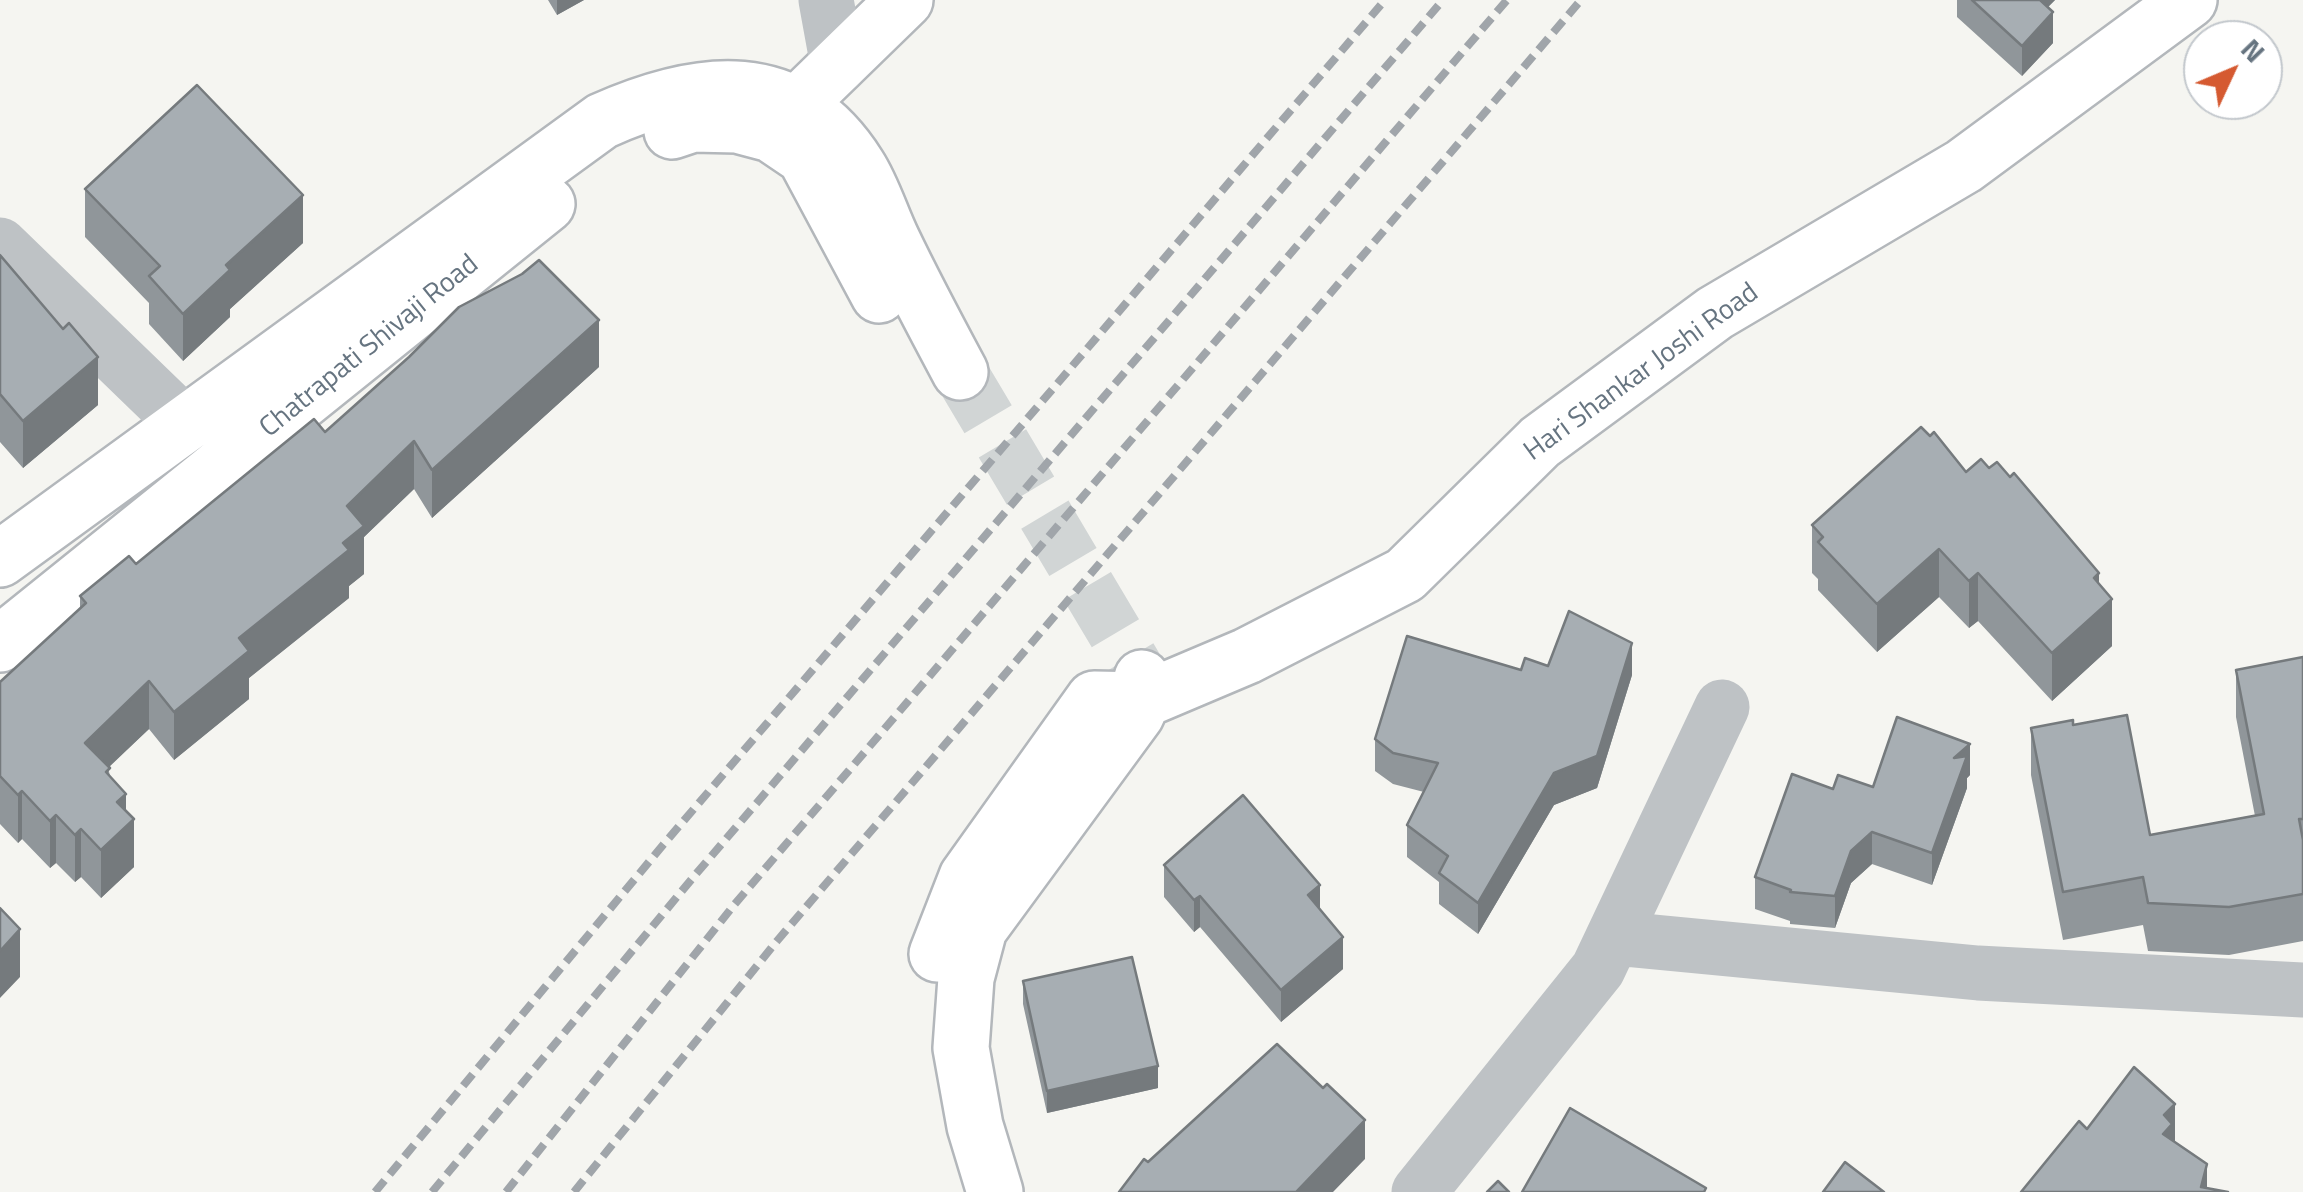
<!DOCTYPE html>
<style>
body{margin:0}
#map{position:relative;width:2303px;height:1192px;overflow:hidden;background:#f5f5f1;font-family:"Titillium Web",sans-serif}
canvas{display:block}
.north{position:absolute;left:2183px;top:20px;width:100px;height:100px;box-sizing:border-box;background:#fff;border:2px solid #c2c7cc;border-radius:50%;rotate:46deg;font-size:28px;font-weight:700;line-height:40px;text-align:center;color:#667480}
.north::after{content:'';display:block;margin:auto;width:35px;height:45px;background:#d55a31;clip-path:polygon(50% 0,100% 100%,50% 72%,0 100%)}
</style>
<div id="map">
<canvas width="2303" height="1192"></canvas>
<div class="north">N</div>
</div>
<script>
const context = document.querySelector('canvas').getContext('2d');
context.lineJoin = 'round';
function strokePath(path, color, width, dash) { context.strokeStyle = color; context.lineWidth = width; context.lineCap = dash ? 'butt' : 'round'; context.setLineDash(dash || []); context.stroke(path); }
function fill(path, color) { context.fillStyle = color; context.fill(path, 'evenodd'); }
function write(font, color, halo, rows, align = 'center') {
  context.font = font + ' "Titillium Web",sans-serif'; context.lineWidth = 10; context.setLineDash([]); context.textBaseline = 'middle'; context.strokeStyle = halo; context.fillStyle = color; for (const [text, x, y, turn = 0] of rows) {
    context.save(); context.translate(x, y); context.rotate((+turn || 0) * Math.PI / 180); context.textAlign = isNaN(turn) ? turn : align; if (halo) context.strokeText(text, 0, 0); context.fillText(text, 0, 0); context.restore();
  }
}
const secondaryTunnel = new Path2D(`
 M960 372 1142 678`);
const street = new Path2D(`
 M826 0 838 66
 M0 245 185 424
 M1613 938 1978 973 2303 990
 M1419 1192 1598 969 1722 707`);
const secondary = new Path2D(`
 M672 131 693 124 737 125 771 134 805 157 879 295
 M773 132 797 105 905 0
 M0 559 602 121C699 78 794 65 858 166 873 189 881 218 893 242 914 286 937 329 960 372
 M0 644 547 204
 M1094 699 1143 700 1247 656 1405 575 1540 442 1715 313 1964 166 2189 0
 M937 954 967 877 1094 699
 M995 1192 975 1126 961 1048 966 978 979 929 1136 715 1143 700 1142 678`);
const rail = new Path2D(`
 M375 1192 663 845 1385 0
 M432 1192 696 874 1443 0
 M506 1192 734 905 1507 0
 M574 1192 777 941 1581 0`);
const wall = new Path2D(`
 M548 0H584L557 15Z
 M1957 0H2055L2048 7 2053 43 2022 76 1957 17Z
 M85 189 303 243 230 309V317L183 361 149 324V303L85 237Z
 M0 255 98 405 23 468 0 442Z
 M599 367 432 518 414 489 364 537V574L349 586V598L249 678V699L174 760 149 729 108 767 110 776 126 811 134 867 101 898 81 877 75 882 56 863 50 868 22 839 18 843 0 824V682L80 608V596L136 564 325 432Z
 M1966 472 2099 584 2112 646 2052 701 1978 621 1969 628 1939 597 1877 652 1818 590V579L1812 573V525Z
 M2303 657V941L2229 955 2148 951 2143 925 2063 940 2031 775V728L2073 725 2150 835 2255 816 2236 717V670Z
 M1548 666 1632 675 1597 788 1554 805 1478 934 1439 904V882L1407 857V825L1424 792 1393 784 1375 771V739L1521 670Z
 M1970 775 1967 778V788L1932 885 1872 864 1851 883 1835 928 1790 924V921L1755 909V877L1833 789 1873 787Z
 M1164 865 1343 969 1281 1022 1200 927 1194 932 1164 897Z
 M1023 981 1158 1088 1047 1113 1023 1004Z`);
const shadedWall = new Path2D(`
 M557 0H584L557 15Z
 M2032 0H2055L2032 23Z
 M2053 12V43L2022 76V46Z
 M303 195V243L230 309V317L183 361V314L226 265Z
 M599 320V367L432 518V470Z
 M98 357V405L23 468V421Z
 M414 441V489L364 537V574L349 586V598L249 678V699L174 760V712L239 638 347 506Z
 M1939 549V597L1877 652V604Z
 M1978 573V621L1969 628V581Z
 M2099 573V611L2112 599V646L2052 701V653L2094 578Z
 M1632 643V675L1597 788 1554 805 1478 934V903Z
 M149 681V729L85 790V743Z
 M1970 744V775L1967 778V788L1932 885V853L1954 758Z
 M22 791V839L18 843V795Z
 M126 794V827L134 819V867L101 898V850L117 802Z
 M56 815V863L50 868V821Z
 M81 829V877L75 882V835Z
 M1872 832V864L1851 883 1835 928V896L1851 851Z
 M1320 885V916L1308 895Z
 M1200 896V927L1194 932V900Z
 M20 929V977L0 998V951Z
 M1343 937V969L1281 1022V990Z
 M1158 1066V1088L1047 1113V1091Z
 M2175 1104V1152L2163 1181 2164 1115Z
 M1365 1120V1159L1333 1192H1296Z
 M2207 1164V1192L2201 1187Z`);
const building = new Path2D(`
 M1972 0H2040L2053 12 2022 46Z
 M197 85 303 195 226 265 230 270 183 314 149 276 160 266 85 189Z
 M0 255 63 329 69 323 98 357 23 421 0 394Z
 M539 260 599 320 432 470 414 441 347 506 364 526 343 543 349 550 239 638 249 651 174 712 149 681 85 743 110 768 106 772 126 794 117 802 134 819 101 850 81 829 75 835 56 815 50 821 22 791 18 795 0 776V682L86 603 80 596 129 556 136 564 314 419 325 432 409 357 459 307 522 274Z
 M1921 427 1930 436 1934 432 1966 472 1981 459 1989 468 1997 462 2010 477 2014 473 2099 573 2094 578 2112 599 2052 653 1978 573 1969 581 1939 549 1877 604 1818 542 1823 537 1812 525Z
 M1569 611 1632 643 1597 756 1554 773 1478 903 1439 873 1448 856 1407 825 1438 763 1393 753 1375 739 1407 636 1521 670 1525 658 1548 666Z
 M2303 657V819H2299L2303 840V894L2229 907 2148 903 2143 877 2063 892 2031 728 2073 720V725L2127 715 2150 835 2264 814 2236 670Z
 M1897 717 1970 744 1954 758 1967 756 1932 853 1872 832 1851 851 1835 896 1790 892 1791 890 1755 877 1792 774 1833 789 1838 775 1873 787Z
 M1243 795 1320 885 1308 895 1343 937 1281 990 1200 896 1194 900 1164 865Z
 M0 908 20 929 0 951Z
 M1132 957 1158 1066 1047 1091 1023 981Z
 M1277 1044 1323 1088 1327 1084 1365 1120 1296 1192H1119L1144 1159 1148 1162Z
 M2134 1067 2175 1104 2164 1115 2172 1124 2163 1134 2207 1164 2201 1187 2228 1192H2021L2079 1121 2087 1129Z
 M1570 1108 1706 1188 1704 1192H1522Z
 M1845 1162 1884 1192H1823Z
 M1498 1181 1509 1192H1487Z`);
const streetNames = [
 ["Chatrapati Shivaji Road",370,347,-39],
 ["Hari Shankar Joshi Road",1642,373,-36]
];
strokePath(secondaryTunnel, '#d1d5d5', 55, [55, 28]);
strokePath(secondary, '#b3b7bb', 60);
strokePath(street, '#bec2c5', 55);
strokePath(secondary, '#fff', 55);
strokePath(rail, '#a0a5aa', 8, [15, 8]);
fill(wall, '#90969a');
fill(shadedWall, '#757a7d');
fill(building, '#a7aeb3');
strokePath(building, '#757a7d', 2.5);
write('28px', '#667480', '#fff', streetNames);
</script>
